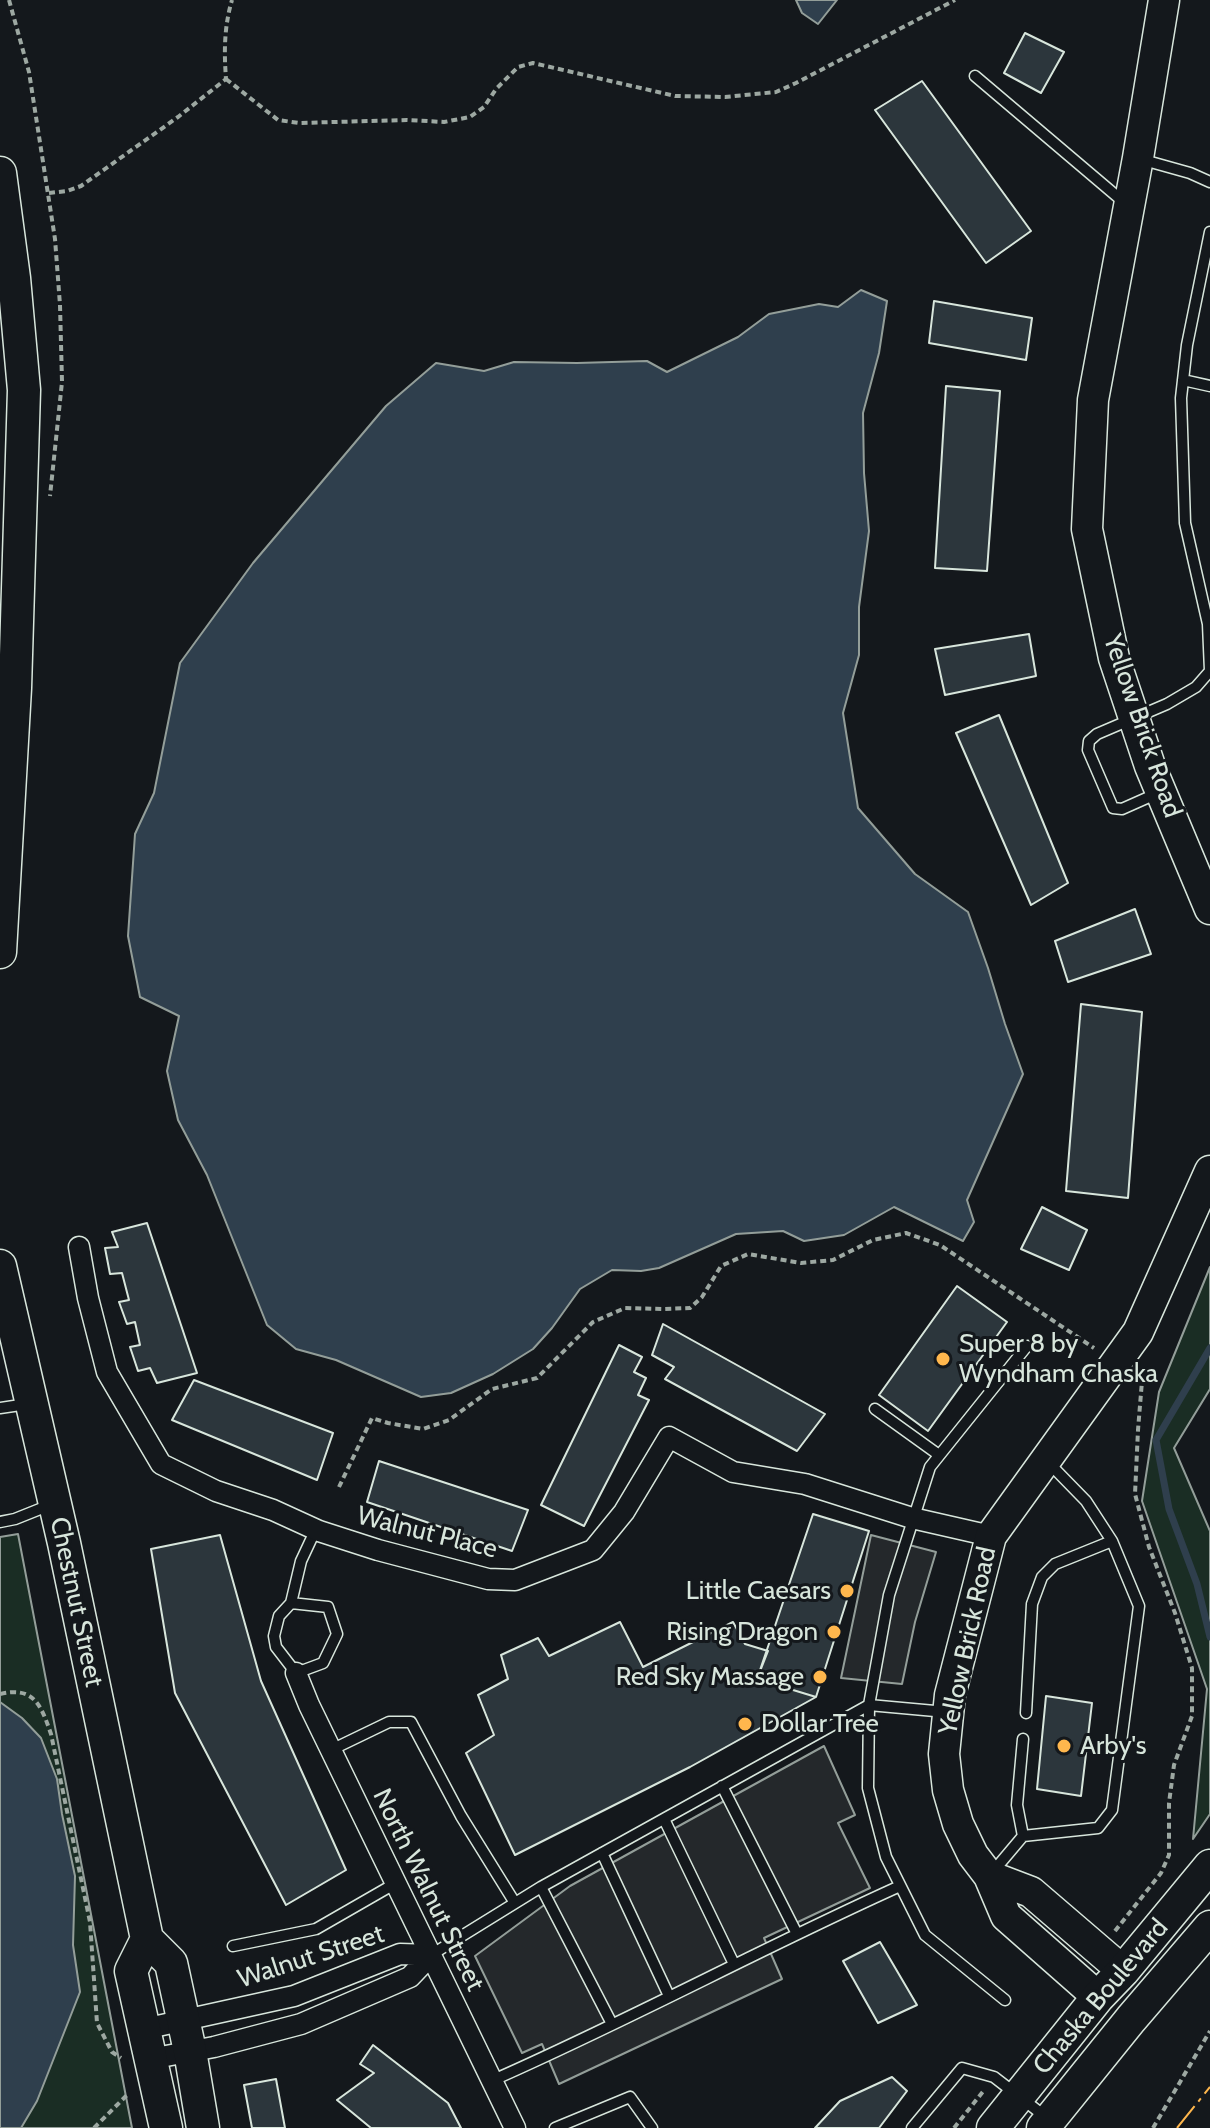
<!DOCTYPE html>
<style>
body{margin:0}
canvas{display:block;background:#14181c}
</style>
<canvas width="1210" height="2128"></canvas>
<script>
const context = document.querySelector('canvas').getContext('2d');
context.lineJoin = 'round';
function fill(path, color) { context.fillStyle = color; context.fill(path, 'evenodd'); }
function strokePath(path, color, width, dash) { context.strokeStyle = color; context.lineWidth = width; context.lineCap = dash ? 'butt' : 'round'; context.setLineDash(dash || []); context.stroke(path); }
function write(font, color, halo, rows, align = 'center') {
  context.font = font + ' Cabin,sans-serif'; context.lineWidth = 6; context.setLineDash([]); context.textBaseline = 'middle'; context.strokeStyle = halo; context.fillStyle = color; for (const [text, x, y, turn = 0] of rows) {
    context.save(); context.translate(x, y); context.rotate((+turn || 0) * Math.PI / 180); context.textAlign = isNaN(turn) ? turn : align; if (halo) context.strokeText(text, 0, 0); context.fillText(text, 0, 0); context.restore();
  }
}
const green = new Path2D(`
 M1210 1267V1389L1174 1448 1210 1531V1814L1193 1839 1207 1689 1142 1501 1159 1392Z
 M18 1534 132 2128H0V1537Z`);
const parking = new Path2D(`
 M871 1535 936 1552 915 1622 902 1684 841 1678Z
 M824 1746 855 1815 838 1823 870 1888 764 1938 782 1979 559 2084 542 2044 522 2053 475 1956 570 1886Z`);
const water = new Path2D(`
 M796 0H837L818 24 802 13Z
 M861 290 887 301 879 353 863 413 864 473 869 531 859 607V655L843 713 858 808 915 874 968 912 988 968 1005 1024 1023 1074 967 1200 974 1222 963 1241 894 1207 844 1235 804 1241 783 1231 736 1234 659 1268 641 1271 612 1270 580 1289 552 1328 533 1349 493 1374 451 1393 421 1397 336 1360 296 1349 267 1325 207 1175 178 1120 167 1071 179 1016 140 997 128 936 135 834 154 793 180 663 253 563 386 406 436 363 484 371 514 362 577 363 647 361 667 372 738 337 769 314 819 304 838 307Z
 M0 1702 22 1718 41 1738 57 1779 62 1814 75 1876 73 1945 80 1992 37 2101 21 2128H0Z`);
const stream = new Path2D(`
 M1210 1348 1156 1440 1169 1509 1197 1584 1210 1637`);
const building = new Path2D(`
 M1025 33 1064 52 1041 93 1004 73Z
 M922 81 1031 231 986 263 875 110Z
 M934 301 1032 318 1026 360 929 343Z
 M946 386 1000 391 987 571 935 568Z
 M1029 634 1036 676 945 695 935 649Z
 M999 715 1068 883 1031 905 956 733Z
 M1135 909 1151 954 1068 982 1055 941Z
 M1081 1004 1142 1012 1128 1198 1066 1191Z
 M1042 1207 1087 1230 1069 1270 1021 1249Z
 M147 1223 197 1373 157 1383 150 1368 138 1371 130 1347 140 1345 135 1322 127 1324 119 1302 129 1300 122 1273 110 1274 105 1248 118 1247 112 1232Z
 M957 1286 1007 1322 928 1431 879 1395Z
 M663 1324 825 1414 797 1451 665 1379 674 1367 652 1355Z
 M619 1345 642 1357 634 1372 646 1378 638 1395 649 1400 584 1526 541 1505Z
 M194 1380 333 1433 317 1480 172 1420Z
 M379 1461 528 1510 512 1551 367 1502Z
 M813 1514 869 1531 816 1697 757 1679Z
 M220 1535 261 1681 346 1870 286 1905 175 1693 151 1549Z
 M620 1622 643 1667 733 1622 745 1644 768 1651 757 1679 816 1697 690 1767 515 1855 466 1753 494 1735 478 1695 508 1679 501 1655 538 1638 549 1656Z
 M1046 1696 1092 1703 1081 1796 1037 1789Z
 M880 1942 917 2005 878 2023 843 1961Z
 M373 2045 448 2103 461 2128H371L337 2100 374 2073 360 2064Z
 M892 2077 907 2091 879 2128H815L840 2101Z
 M276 2079 285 2128H252L244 2085Z`);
const path = new Path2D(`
 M9 0 29 72 55 239 60 305 62 382 50 496
 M226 79 278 120 299 123 407 120 444 122 470 117 484 107 496 89 518 67 533 63 675 96 725 97 776 92 796 83 955 0
 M49 193 67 191 81 186 178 117 226 79C224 52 224 27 232 0
 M339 1487 372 1418 388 1423 423 1429 449 1420 492 1389 537 1378 593 1322 625 1308 662 1309 690 1308 702 1297 721 1266 748 1254 801 1263 833 1260 873 1240 906 1233 940 1245 1094 1348
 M0 1694C34 1686 41 1705 51 1734L90 1922 97 2023 112 2052 121 2058
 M1115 1931 1161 1873 1169 1855V1803L1174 1765 1192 1716V1668L1175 1613 1149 1547 1135 1494 1138 1430 1142 1381 1146 1367
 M94 2128 129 2093
 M954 2128 985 2089
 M1153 2128 1210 2031`);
const lane = new Path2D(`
 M975 76 1126 204
 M1140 159 1190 173 1210 182
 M1183 380 1210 386
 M1158 793 1122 809 1113 808 1088 750 1089 741 1097 734 1167 704 1196 687 1210 671 1208 624 1185 523 1181 398 1187 345 1210 232
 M0 1408 27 1404
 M875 1409 939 1455
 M0 1522 15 1519 50 1505
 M291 1603 328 1607 337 1634 323 1663 296 1673 276 1647 274 1636 279 1616 291 1603 301 1561 316 1529
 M1026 1713 1032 1604 1042 1577 1055 1564 1112 1541
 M1023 1739 1017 1805 1023 1836
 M331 1750 389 1722H411L461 1816 515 1903
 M722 1786 797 1934
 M664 1819 734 1964
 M602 1853 669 1996
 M991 1874 1023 1836 1098 1828 1112 1810 1139 1606 1112 1541 1086 1501 1047 1461
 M541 1887 612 2024
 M233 1946 316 1929 396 1883
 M431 1955 541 1887 869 1705 946 1712
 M1005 2000 925 1935 886 1857 868 1788 869 1705 889 1595 930 1467 1027 1346
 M491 2081C630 2020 762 1948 900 1886
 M555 2128 630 2097 652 2128
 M912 2128 962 2068 994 2077 1047 2118`);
const street = new Path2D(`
 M79 1247 88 1298 107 1372 161 1464 216 1491 273 1510 319 1531 378 1550 488 1579 515 1580 593 1550 624 1512 669 1437 733 1472 805 1484 912 1518 991 1536
 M296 1673 309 1705 515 2128
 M144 2029 294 1996 400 1954 431 1955
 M150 2059 214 2047 301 2024 410 1977 431 1955`);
const secondary = new Path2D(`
 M1164 0 1138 158 1093 400 1087 529 1114 658 1150 766 1210 909
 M989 1876 1031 1892 1123 1971
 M1098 1997 1006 1916 989 1876 973 1855 958 1824 948 1790 944 1754 950 1695 991 1536 1138 1332 1210 1171`);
const primary = new Path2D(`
 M0 173 14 278 24 390 15 688 0 952
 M0 1266 64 1543 147 1939 171 1963 190 2051 203 2128
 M147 1939 131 1971 166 2128
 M993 2128 1098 1997 1123 1971 1210 1866
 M1043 2128 1131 2019 1210 1927`);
const power = new Path2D(`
 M1177 2128 1210 2087`);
const markers = [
 [943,1359,8,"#ffb74d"],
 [847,1591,8,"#ffb74d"],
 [834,1632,8,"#ffb74d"],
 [820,1677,8,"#ffb74d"],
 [745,1724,8,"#ffb74d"],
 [1064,1746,8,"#ffb74d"]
];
const streetNames = [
 ["Yellow Brick Road",1142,726,71],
 ["Walnut Place",427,1533,14],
 ["Chestnut Street",76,1602,78],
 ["Yellow Brick Road",968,1641,-78],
 ["North Walnut Street",428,1890,64],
 ["Walnut Street",311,1957,-18],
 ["Chaska Boulevard",1101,1997,-50]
];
const poiNames = [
 ["Super 8 by",959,1344],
 ["Wyndham Chaska",959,1374],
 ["Little Caesars",831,1591,"right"],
 ["Rising Dragon",818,1632,"right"],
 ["Red Sky Massage",804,1677,"right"],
 ["Dollar Tree",761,1724],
 ["Arby's",1080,1746]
];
fill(green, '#1a2d24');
strokePath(green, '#939e99', 2);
fill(parking, '#24282b');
strokePath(parking, '#939e99', 2);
fill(water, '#2f3f4d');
strokePath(water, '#939e99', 2);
strokePath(stream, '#2f3f4d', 7);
fill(building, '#2c363c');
strokePath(building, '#d8e6dc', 2);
strokePath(lane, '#d8e6dc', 13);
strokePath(street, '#d8e6dc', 23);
strokePath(secondary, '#d8e6dc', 33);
strokePath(primary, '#d8e6dc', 35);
strokePath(path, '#9da8a2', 4, [6, 4]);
strokePath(lane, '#14181c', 10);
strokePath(street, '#14181c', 20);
strokePath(secondary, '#14181c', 30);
strokePath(primary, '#14181c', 32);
strokePath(power, '#ffb74d', 2, [28, 6, 4, 6]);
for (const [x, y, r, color] of markers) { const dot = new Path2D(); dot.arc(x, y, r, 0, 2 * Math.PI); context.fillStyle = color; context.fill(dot); strokePath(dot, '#14181c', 3); }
write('26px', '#d8e6dc', '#14181c', streetNames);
write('26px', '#d8e6dc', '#14181c', poiNames, 'left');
</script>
